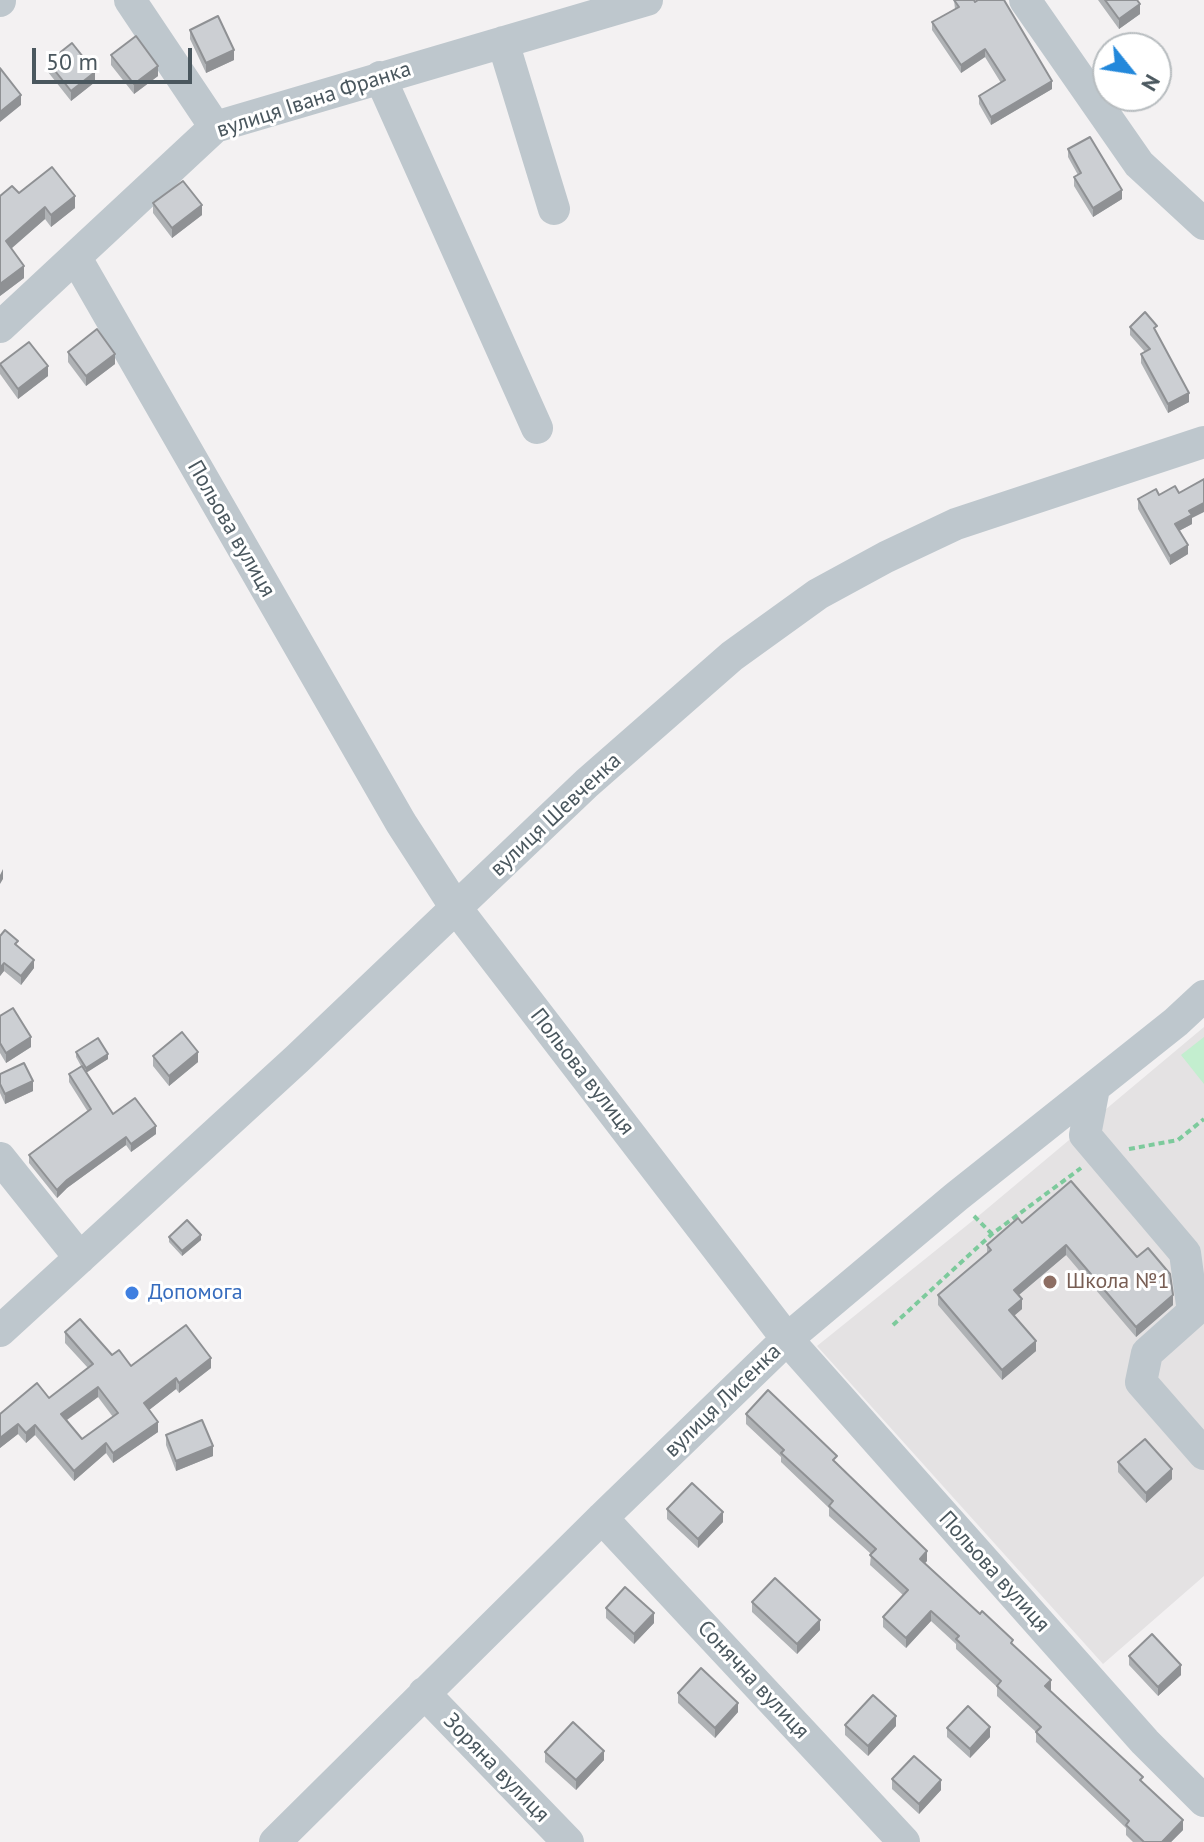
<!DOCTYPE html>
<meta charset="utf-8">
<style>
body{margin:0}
#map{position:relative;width:1204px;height:1842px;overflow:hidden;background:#f3f1f2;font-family:"PT Sans",sans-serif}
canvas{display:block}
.north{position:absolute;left:1092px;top:32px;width:80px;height:80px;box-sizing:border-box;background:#fff;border:2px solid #b7bcbf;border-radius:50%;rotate:120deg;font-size:22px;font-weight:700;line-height:32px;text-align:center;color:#4a575e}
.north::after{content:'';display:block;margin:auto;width:28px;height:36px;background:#2388db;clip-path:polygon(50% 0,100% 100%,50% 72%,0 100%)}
.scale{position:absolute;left:32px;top:48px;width:160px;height:36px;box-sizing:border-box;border:4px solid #4a575e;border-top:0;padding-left:10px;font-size:24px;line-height:28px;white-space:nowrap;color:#4a575e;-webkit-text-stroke:6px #fff;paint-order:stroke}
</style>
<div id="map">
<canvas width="1204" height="1842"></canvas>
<div class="north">N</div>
<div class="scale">50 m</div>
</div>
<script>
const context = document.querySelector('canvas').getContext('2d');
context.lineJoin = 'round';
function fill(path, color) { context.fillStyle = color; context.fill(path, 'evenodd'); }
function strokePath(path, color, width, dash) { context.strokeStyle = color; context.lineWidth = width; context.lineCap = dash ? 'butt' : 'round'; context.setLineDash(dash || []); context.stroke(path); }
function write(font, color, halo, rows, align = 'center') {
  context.font = font + ' "PT Sans",sans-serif'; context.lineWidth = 6; context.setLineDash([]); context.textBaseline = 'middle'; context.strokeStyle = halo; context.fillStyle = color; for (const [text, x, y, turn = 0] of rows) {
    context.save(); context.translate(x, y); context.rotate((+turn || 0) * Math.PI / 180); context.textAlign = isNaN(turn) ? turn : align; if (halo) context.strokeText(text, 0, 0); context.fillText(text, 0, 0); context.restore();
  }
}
const education = new Path2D(`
 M1204 1027V1576L1103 1664 817 1346 976 1218Z`);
const green = new Path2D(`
 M1204 1037V1084L1181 1055Z`);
const path = new Path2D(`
 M1129 1149 1178 1140 1204 1119
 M974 1216 992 1234
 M893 1325 992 1234 1081 1168`);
const minor = new Path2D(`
 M130 0 215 127
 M1025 0 1139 164 1204 224
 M0 1V0
 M503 42 554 209
 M380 77 537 428
 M76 258 401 823 456 908 787 1339 1145 1742 1204 1801
 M0 327 215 127 647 0
 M1094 1088 1085 1135 1185 1253 1193 1312 1147 1353 1141 1382 1204 1454
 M0 1158 80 1258
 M0 1331 297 1059 587 783 732 656 818 594 886 557 956 524 1204 442
 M602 1518 904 1842
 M424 1693 568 1842
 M275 1842 602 1518 787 1339 956 1197 1176 1022 1204 996`);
const wall = new Path2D(`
 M954 0 1052 89 991 125 979 104V96L1001 83 985 57 961 73 932 30V22L955 9Z
 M1098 0H1137L1140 14 1119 29Z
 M190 30 234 60 206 73 190 39Z
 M111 55 158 76 134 94 111 65Z
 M48 62 95 82 71 101 48 72Z
 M1068 149 1122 199 1093 217 1074 186V177L1078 175 1068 157Z
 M19 193 75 208 51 227 45 219 11 249 24 278 0 296Z
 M153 203 202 215 172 238 153 213Z
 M1130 327 1157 333 1189 402 1168 413 1141 363V354L1145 352 1130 335Z
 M68 352 115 364 86 386 68 362Z
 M0 364 48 376 18 399 0 374Z
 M1138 499 1192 518V524L1179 531 1188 554 1170 565 1138 509Z
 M0 936 18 946 34 968 21 985 4 971 0 976Z
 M0 1016 31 1047 6 1063 0 1053Z
 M76 1052 108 1059 86 1072 113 1114 156 1134 131 1152 126 1145 67 1188 57 1198 29 1163V1155L88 1112 69 1082V1074L81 1066 76 1057Z
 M153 1056 198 1062 169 1086 153 1066Z
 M0 1074 33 1091 5 1104 0 1093Z
 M1071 1181 1173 1305 1136 1337 1066 1255 1019 1295 1022 1309 1014 1316 1036 1351 1002 1380 938 1305V1295L987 1253V1245L1022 1223Z
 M169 1237 201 1240 182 1256 169 1242Z
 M65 1332 131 1366 211 1368 179 1393 176 1389 149 1410 158 1432 113 1463 106 1453 74 1481 35 1435 26 1443 18 1434 0 1448V1414L49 1398 88 1368 65 1343ZM98 1397 113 1417 82 1439 67 1420Z
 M746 1414 837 1463 927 1561 925 1563 1013 1645 1051 1690 1050 1691 1143 1783 1183 1830 1171 1842H1133L1126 1835V1828L1036 1742V1732L997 1696V1687L956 1649V1644L931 1621 906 1648 883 1627V1617L903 1595 870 1565 871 1554 829 1516V1508L781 1462V1457L746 1424Z
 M166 1435 213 1456 176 1471 166 1445Z
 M1118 1462 1172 1479 1146 1503 1118 1472Z
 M667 1509 723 1522 698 1548 667 1519Z
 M752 1602 820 1630 797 1654 752 1612Z
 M606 1608 654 1623 634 1644 606 1618Z
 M1129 1656 1181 1675 1158 1696 1129 1665Z
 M678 1693 738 1712 715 1738 678 1703Z
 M845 1725 896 1726 868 1756 845 1735Z
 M947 1728 990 1737 970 1758 947 1737Z
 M545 1752 604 1760 576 1790 545 1762Z
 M892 1779 941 1790 919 1814 892 1789Z`);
const shadedWall = new Path2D(`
 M1140 4V14L1119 29V19Z
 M985 49V57L961 73V65Z
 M234 50V60L206 73V63Z
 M158 66V76L134 94V84Z
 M95 72V82L71 101V91Z
 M1052 81V89L991 125V117Z
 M21 95V105L0 122V112Z
 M1122 190V199L1093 217V208Z
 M75 196V208L51 227V215Z
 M202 205V215L172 238V228Z
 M45 207V219L6 253V241Z
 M24 266V278L0 296V284Z
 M115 354V364L86 386V376Z
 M48 366V376L18 399V389Z
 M1189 393V402L1168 413V404Z
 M1204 503V512L1192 518V524L1175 533V524L1189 511Z
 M1188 545V554L1170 565V556Z
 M3 869V879L0 884V875Z
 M34 960V968L21 985V976Z
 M4 963V971L0 976V968Z
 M31 1037V1047L6 1063V1053Z
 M198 1052V1062L169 1086V1076Z
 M108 1054V1059L86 1073V1068Z
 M33 1081V1091L5 1104V1094Z
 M156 1126V1134L131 1152V1144Z
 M126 1137V1145L67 1188 57 1198V1190L67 1180Z
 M201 1235V1240L182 1256V1251Z
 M1066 1245V1255L1014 1299V1290Z
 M1173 1295V1305L1136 1337V1327Z
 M1022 1299V1309L1009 1320V1310Z
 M1036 1341V1351L1002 1380V1370Z
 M211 1358V1368L179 1393V1383Z
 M176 1378V1389L144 1414V1403Z
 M98 1387V1397L61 1424V1414Z
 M158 1422V1432L113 1463V1453Z
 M18 1424V1434L0 1448V1438Z
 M35 1425V1435L26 1443V1433Z
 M106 1443V1453L74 1481V1471Z
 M213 1446V1456L176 1471V1461Z
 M1172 1469V1479L1146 1503V1493Z
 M723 1512V1522L698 1548V1539Z
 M927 1551V1561L920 1568V1559Z
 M931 1611V1621L906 1648V1638Z
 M654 1613V1623L634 1644V1634Z
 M820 1620V1630L797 1654V1644Z
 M1181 1665V1675L1158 1696V1687Z
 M1051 1680V1690L1045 1696V1686Z
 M738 1703V1712L715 1738V1728Z
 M896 1716V1726L868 1756V1746Z
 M990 1727V1737L970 1758V1749Z
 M604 1751V1760L576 1790V1780Z
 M941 1780V1790L919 1814V1804Z
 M1183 1820V1830L1171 1842H1162Z`);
const building = new Path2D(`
 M954 0H974L975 2 978 0H1004L1052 81 991 117 979 96 1005 80 985 49 961 65 932 22 959 7Z
 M1105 0H1137L1140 4 1119 19Z
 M218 16 234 50 206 63 190 30Z
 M136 36 158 66 134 84 111 55Z
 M72 43 95 72 71 91 48 62Z
 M0 68 21 95 0 112Z
 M1090 137 1122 190 1093 208 1074 177 1081 173 1068 149Z
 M52 167 75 196 51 215 45 207 6 241 24 266 0 284V196L12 186 19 193Z
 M183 181 202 205 172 228 153 203Z
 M1145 312 1157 326 1154 328 1189 393 1168 404 1141 354 1150 349 1130 327Z
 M97 329 115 354 86 376 68 352Z
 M29 342 48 366 18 389 0 364Z
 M1204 479V503L1189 511 1192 515 1175 524 1188 545 1170 556 1138 499 1156 489 1159 495 1175 486 1179 493Z
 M5 930 18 941 15 944 34 960 21 976 4 963 0 968V936Z
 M13 1008 31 1037 6 1053 0 1043V1016Z
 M182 1032 198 1052 169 1076 153 1056Z
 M98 1038 108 1054 86 1068 76 1052Z
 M24 1063 33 1081 5 1094 0 1084V1074Z
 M82 1066 113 1114 135 1098 156 1126 131 1144 126 1137 67 1180 57 1190 29 1155 91 1109 69 1074Z
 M1071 1181 1137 1257 1148 1248 1170 1274 1173 1295 1136 1327 1066 1245 1014 1290 1022 1299 1009 1310 1036 1341 1002 1370 938 1295 991 1250 987 1245 1002 1232 1018 1218 1022 1223Z
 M187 1220 201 1235 182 1251 169 1237Z
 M80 1319 112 1355 119 1350 131 1366 186 1325 211 1358 179 1383 176 1378 144 1403 158 1422 113 1453 106 1443 74 1471 35 1425 26 1433 18 1424 0 1438V1414L37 1383 49 1398 93 1364 65 1332ZM98 1387 118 1413 82 1439 61 1414Z
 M768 1390 837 1456 833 1460 927 1551 920 1559 980 1614 982 1611 1013 1640 1011 1643 1051 1680 1045 1686 1143 1777 1140 1780 1183 1820 1162 1842H1144L1126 1825 1129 1821 1036 1732 1041 1727 997 1686 1001 1681 956 1639 959 1636 931 1611 906 1638 883 1617 908 1590 870 1555 876 1549 829 1506 833 1501 781 1453 784 1450 746 1414Z
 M202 1420 213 1446 176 1461 166 1435Z
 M1145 1439 1172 1469 1146 1493 1118 1462Z
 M692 1483 723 1512 698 1539 667 1509Z
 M775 1578 820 1620 797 1644 752 1602Z
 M625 1587 654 1613 634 1634 606 1608Z
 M1152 1634 1181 1665 1158 1687 1129 1656Z
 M701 1668 738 1703 715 1728 678 1693Z
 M873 1695 896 1716 868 1746 845 1725Z
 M968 1706 990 1727 970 1749 947 1728Z
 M573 1722 604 1751 576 1780 545 1752Z
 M914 1756 941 1780 919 1804 892 1779Z`);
const markers = [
 [1050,1282,8,"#8d6e63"],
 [132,1293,8,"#3f7fe0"]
];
const streetNames = [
 ["вулиця Івана Франка",314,100,-18],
 ["Польова вулиця",231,529,60],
 ["вулиця Шевченка",556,815,-43],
 ["Польова вулиця",582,1072,52],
 ["вулиця Лисенка",723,1401,-44],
 ["Польова вулиця",994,1572,48],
 ["Сонячна вулиця",753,1680,47],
 ["Зоряна вулиця",496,1768,46]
];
const educationNames = [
 ["Школа №1",1066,1282]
];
const shopNames = [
 ["Допомога",148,1293]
];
fill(education, '#e4e2e3');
fill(green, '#c3eecf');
strokePath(path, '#7dca9c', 4, [6, 4]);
strokePath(minor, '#bec7cd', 32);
fill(wall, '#afb2b5');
fill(shadedWall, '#8f9194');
fill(building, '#cccfd3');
strokePath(building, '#8f9194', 2);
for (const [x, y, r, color] of markers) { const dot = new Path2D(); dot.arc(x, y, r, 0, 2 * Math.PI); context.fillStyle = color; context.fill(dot); strokePath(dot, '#fff', 3); }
write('22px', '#4a575e', '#fff', streetNames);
write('22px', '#785e54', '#fff', educationNames, 'left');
write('22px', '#366cbe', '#fff', shopNames, 'left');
</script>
